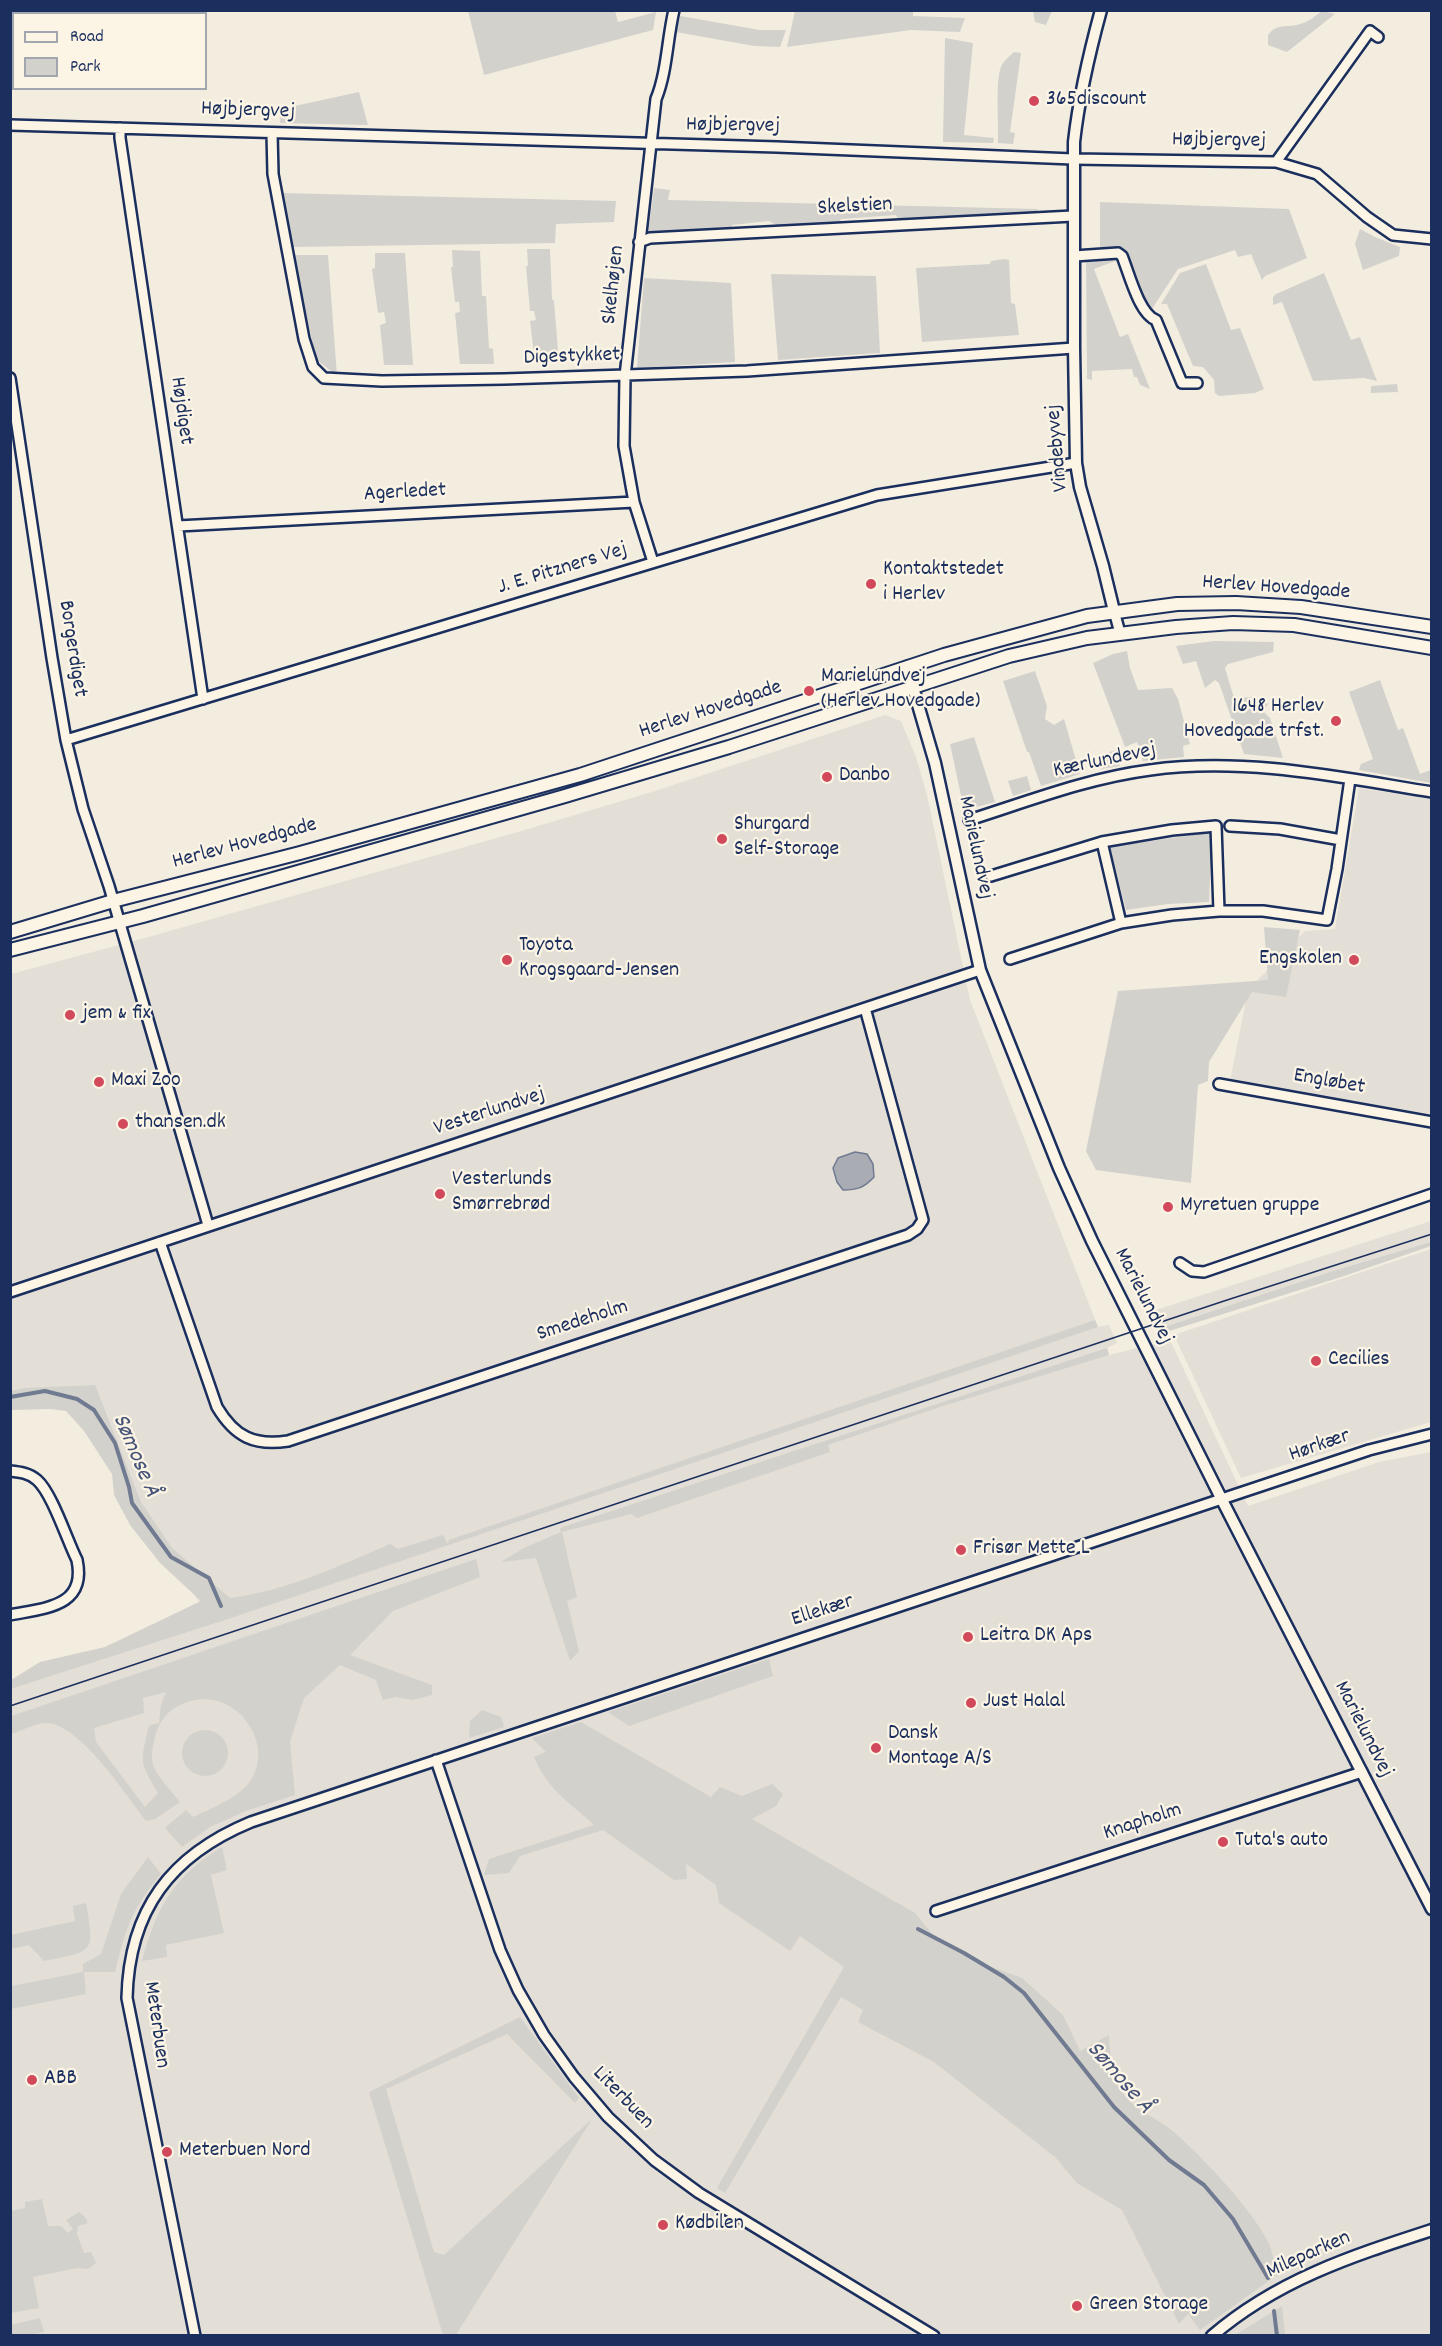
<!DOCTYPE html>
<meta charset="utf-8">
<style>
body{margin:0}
#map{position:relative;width:1442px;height:2346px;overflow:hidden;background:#f3ede0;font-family:Dekko,sans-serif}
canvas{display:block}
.frame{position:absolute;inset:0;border:12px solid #1b2f5e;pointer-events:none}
.legend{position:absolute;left:12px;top:12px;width:195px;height:78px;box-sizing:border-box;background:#fcf5e5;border:2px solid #a2a6af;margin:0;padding:8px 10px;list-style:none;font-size:18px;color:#1b2f5e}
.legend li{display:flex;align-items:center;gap:12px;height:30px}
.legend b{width:30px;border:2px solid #a2a6af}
</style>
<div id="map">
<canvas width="1442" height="2346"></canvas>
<div class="frame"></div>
<ul class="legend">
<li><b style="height:8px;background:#fcf5e5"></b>Road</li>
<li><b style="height:16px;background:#d3d1cc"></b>Park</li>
</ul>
</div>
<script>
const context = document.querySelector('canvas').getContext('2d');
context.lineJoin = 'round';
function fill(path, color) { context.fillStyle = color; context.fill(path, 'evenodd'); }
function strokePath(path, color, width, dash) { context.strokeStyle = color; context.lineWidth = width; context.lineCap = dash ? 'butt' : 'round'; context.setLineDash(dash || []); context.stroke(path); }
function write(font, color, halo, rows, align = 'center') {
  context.font = font + ' Dekko,sans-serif'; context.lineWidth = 4.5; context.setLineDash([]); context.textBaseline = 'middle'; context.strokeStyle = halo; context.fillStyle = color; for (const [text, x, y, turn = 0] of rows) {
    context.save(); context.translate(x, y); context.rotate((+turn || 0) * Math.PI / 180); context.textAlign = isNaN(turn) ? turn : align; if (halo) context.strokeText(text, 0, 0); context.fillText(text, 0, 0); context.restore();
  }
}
const built = new Path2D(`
 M885 715 901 721 916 757 927 795 970 1000 1098 1327 1109 1325 1117 1343 1107 1348 1109 1355 1170 1340 1248 1506 1379 1462 1431 1452V2335L11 2336V1724L198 1653 11 1716V1689L216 1623 154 1544 87 1385 11 1394V974L145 938 528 829 655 791Z
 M1359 788 1431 799V1114L1230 1081 1248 990 1305 931 1335 929Z
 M1431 1221V1242L1339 1269 1164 1327 1156 1310Z
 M1431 1249V1422L1241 1478 1174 1335Z`);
const green = new Path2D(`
 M468 11H615L618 22 656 12 653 30 484 75Z
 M913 11V16L965 18 960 32 911 30 787 47 795 11Z
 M1033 11H1052L1046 25 1035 22Z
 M1322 11 1335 14 1287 52 1268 45V35C1277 23 1287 28 1300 24 1309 22 1315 16 1322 11Z
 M680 16 760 30H786L780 47 754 46 676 32Z
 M945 38 973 43 964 135 994 138 993 143 943 142Z
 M1014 52 1021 53 1010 132 1015 133 1013 144 998 143C999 125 995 81 1001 67 1003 61 1010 56 1014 52Z
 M359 92 368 125 280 123 281 109Z
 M654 188 670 190 668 200 1038 209 1036 214 925 220 923 218 898 219 896 215 841 219 839 224 776 225 769 221 732 225 731 229 648 235Z
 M281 193 616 201 614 222 556 224 555 243 292 247Z
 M1100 202 1289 209 1307 258 1265 276 1262 280 1251 254 1238 257 1235 250 1178 269 1152 309 1148 307 1125 251 1119 248H1100Z
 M1360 229 1375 237 1400 247 1399 256 1363 270 1355 244Z
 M527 249H550L552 299 554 301 559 363H535L530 321 536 320 534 311H530L526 266H528Z
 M452 250 480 251 482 296H486L489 348 493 349 494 364H460L455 313 460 312 459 302H455L451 267H453Z
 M375 253H405L413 365H384L380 325 386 323 384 312 378 313 372 269 375 268Z
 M294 255H328L337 376 316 359Z
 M1004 259 1009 260 1011 303 1015 304 1019 335 922 342 916 268 990 264 991 261Z
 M1086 259 1118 260 1094 269 1120 337 1128 334 1150 389 1140 385 1137 377H1134L1132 369 1092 371V380L1087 379Z
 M1206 264 1231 330 1240 328 1264 389 1255 393 1219 396 1215 393 1214 380 1203 367 1193 366 1167 304H1161L1180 273Z
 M1324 273 1351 340 1360 337 1377 381 1364 378 1313 381 1282 302 1273 305V297L1276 294Z
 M771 274 876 276 880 353 778 360Z
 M644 278 731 283 735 362 637 368Z
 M1397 384 1398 392 1371 393V386Z
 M1214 641 1274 642 1273 652 1228 664 1225 668 1234 698 1255 697 1268 704 1263 711 1270 718 1283 758 1244 754 1219 683 1215 680 1205 688 1196 661 1183 664 1176 646Z
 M1127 651 1130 668 1138 690 1172 688 1178 699 1190 744 1183 746 1184 757 1143 761 1137 742 1125 747 1093 663 1113 654Z
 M1035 671 1047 706 1045 719 1054 725 1064 719 1080 774 1041 786 1029 752H1027L1003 681Z
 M1380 680 1398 730 1403 728 1420 774 1431 770V783L1359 770 1361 764 1373 759 1349 692Z
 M974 737 995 802 969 809 963 805 950 744Z
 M1116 750 1120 766 1101 769 1097 756Z
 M1027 776 1031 790 1013 796 1008 781Z
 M1212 832 1209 902 1168 904 1126 910 1110 847Z
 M1264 927 1300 930 1286 997 1252 992 1209 1062 1208 1081 1198 1085 1191 1183 1096 1170 1086 1151 1118 991 1268 980Z
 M1431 1242V1246L1341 1277 1166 1332 1164 1327 1339 1269Z
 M1095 1320 1098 1327 216 1623 11 1689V1680L40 1662 105 1647 201 1601 160 1563 130 1525 114 1495 112 1474 84 1431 66 1411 51 1409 11 1410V1391L25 1388 95 1385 141 1502 172 1548 230 1598C286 1591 339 1566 390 1544L398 1549 443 1535 448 1544 449 1540Z
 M1107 1348 1109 1355 943 1406 828 1445 830 1452 637 1518 631 1514 562 1532 577 1597 567 1601 579 1651 570 1661 536 1558 501 1562 524 1548 561 1532 560 1528Z
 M476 1559 480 1577 393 1611 350 1655 432 1685V1695L412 1700 396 1697 383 1700 376 1680 340 1665 304 1698 290 1742 295 1795 246 1811 210 1827 182 1847 165 1828 186 1810 193 1817C207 1810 224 1804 237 1794 289 1758 237 1675 178 1706 167 1712 160 1721 156 1733 154 1742 150 1755 153 1765 156 1775 173 1793 180 1802L155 1819 146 1821C127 1796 78 1722 46 1723 35 1723 21 1731 11 1734V1716ZM166 1692 161 1705 159 1723 149 1725C141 1761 138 1760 158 1793L145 1807 96 1742 94 1728 144 1713 143 1698Z
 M769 1659 773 1676 629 1726 608 1712Z
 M482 1710 501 1717 504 1727 469 1738 470 1721Z
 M581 1722 711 1797 720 1787 742 1796 772 1784 783 1794 776 1806 752 1819 915 1913 940 1943 989 1966 1022 1978 1063 2015 1080 2051 1109 2035C1110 2057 1112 2079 1125 2096 1138 2112 1155 2117 1170 2129 1199 2153 1253 2210 1269 2244 1273 2253 1274 2265 1277 2275L1200 2330 1188 2314 1179 2324 1122 2210 1077 2183 1055 2157 934 2062 858 2022 863 2010 841 1997 725 2193 717 2188 844 1967 800 1936 790 1951 719 1903 716 1885 686 1864 687 1879 674 1880 603 1830 520 1856 509 1873 484 1875 489 1859 594 1825C569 1802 548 1790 534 1757L546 1752 532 1738Z
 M182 1753a23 23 0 1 1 46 0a23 23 0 1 1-46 0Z
 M222 1847 227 1870 211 1875 224 1933 166 1945 167 1957 142 1961C156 1908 174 1876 222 1847Z
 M148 1857 161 1874C131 1910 126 1928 115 1972H84L86 1994 11 2009V1986L83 1972V1964L101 1954 121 1894Z
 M86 1903C95 1954 94 1951 44 1961L29 1945 11 1949V1935L75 1921 73 1906Z
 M520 2017 579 2098 575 2103 507 2034 386 2089 434 2252 444 2255 592 2119 457 2333V2335H443L369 2092Z
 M42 2199 48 2226H61L68 2233 73 2229 66 2220 79 2212 85 2217 88 2223 78 2226 77 2234 84 2253 91 2252 96 2263 88 2269 77 2268 33 2277 39 2308 11 2313V2211L25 2208V2202Z
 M1282 2306 1285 2335H1235Z
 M40 2318 44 2332 28 2335H11V2325Z`);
const water = new Path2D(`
 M855 1152 867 1154 873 1164 874 1177C864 1188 857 1190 843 1190L837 1182 833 1168 838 1158Z`);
const stream = new Path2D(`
 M10 1397 45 1391 77 1399 94 1410 115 1443 129 1487 132 1503 171 1557 209 1578 221 1606
 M918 1929 964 1953 1004 1977 1024 1993 1114 2107 1169 2160 1204 2185 1233 2219 1268 2278
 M1274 2311 1277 2336`);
const minor = new Path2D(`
 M10 125 777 147 1073 159 1276 162 1317 174 1367 217 1393 235 1432 239
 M120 128V138L203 699
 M272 133 273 174 304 339 313 367 324 378 382 381 504 379 747 371 1074 348
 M1276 162 1370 31 1378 37
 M639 242 650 238 1073 216
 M1074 256 1118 253 1122 256C1129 273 1139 314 1156 320L1182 383H1197
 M10 378 52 658 66 740 83 809 109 886 208 1225
 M178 526 634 502
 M653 562 634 502 624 446 625 376 656 99C667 72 667 40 674 10
 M1114 611 1120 633
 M66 740 877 495 1076 463
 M969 820C1029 801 1088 778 1150 770 1245 757 1338 777 1432 792
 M1230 826 1280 829 1341 840
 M1102 842 1121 923
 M991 876 1102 842 1172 830 1216 826 1219 911
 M1010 959 1121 923 1172 915 1219 911H1263L1327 920 1337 869 1350 779
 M1219 1084 1432 1122
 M160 1242 217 1407C235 1437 254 1446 288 1441L908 1235 917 1229 923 1220 865 1008
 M1180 1263 1192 1271 1204 1272 1432 1194
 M10 1292 980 970
 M10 1471C20 1472 29 1473 37 1480 52 1493 67 1540 77 1560 87 1607 45 1608 10 1615
 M436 1760 500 1950 518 1990 544 2035 574 2077 608 2117 654 2160 699 2193 934 2336
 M936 1911 1362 1772
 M195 2336 127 1998C129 1910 171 1855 251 1822L1369 1450 1432 1434`);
const tertiary = new Path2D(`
 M1101 10C1089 54 1079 97 1074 142V348L1076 463 1080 487 1103 566 1114 611
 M907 667 935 763 980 970 1059 1168 1092 1241 1222 1500 1432 1909
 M1212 2336C1277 2280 1352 2256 1432 2230`);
const secondary = new Path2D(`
 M10 932 113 901 300 853 580 775 944 655 1087 616 1177 604 1236 603 1301 607 1432 627
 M10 950 143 916 565 796 729 747 1009 656 1087 638 1176 627 1233 623 1294 625 1432 648`);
const tram = new Path2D(`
 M10 1706 1224 1301 1432 1234`);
const markers = [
 [1034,101,6,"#d1495b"],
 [871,584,6,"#d1495b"],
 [809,691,6,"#d1495b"],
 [1336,721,6,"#d1495b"],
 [827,777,6,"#d1495b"],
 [722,839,6,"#d1495b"],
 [507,960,6,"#d1495b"],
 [1354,960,6,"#d1495b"],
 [70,1015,6,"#d1495b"],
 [99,1082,6,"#d1495b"],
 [123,1124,6,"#d1495b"],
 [440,1194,6,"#d1495b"],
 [1168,1207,6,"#d1495b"],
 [1316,1361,6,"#d1495b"],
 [961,1550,6,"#d1495b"],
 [968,1637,6,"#d1495b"],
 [971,1703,6,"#d1495b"],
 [876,1748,6,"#d1495b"],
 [1223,1842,6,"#d1495b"],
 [32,2080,6,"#d1495b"],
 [167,2152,6,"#d1495b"],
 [663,2225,6,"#d1495b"],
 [1077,2306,6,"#d1495b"]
];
const poiNames = [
 ["365discount",1046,101],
 ["Kontaktstedet",883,571],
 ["i Herlev",883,596],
 ["Marielundvej",821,678],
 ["(Herlev Hovedgade)",821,703],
 ["1648 Herlev",1324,708,"right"],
 ["Hovedgade trfst.",1324,733,"right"],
 ["Danbo",839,777],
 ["Shurgard",734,826],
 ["Self-Storage",734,851],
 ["Toyota",519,947],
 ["Krogsgaard-Jensen",519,972],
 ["Engskolen",1342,960,"right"],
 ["jem & fix",82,1015],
 ["Maxi Zoo",111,1082],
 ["thansen.dk",135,1124],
 ["Vesterlunds",452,1181],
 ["Smørrebrød",452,1206],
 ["Myretuen gruppe",1180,1207],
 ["Cecilies",1328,1361],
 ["Frisør Mette L",973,1550],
 ["Leitra DK Aps",980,1637],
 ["Just Halal",983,1703],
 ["Dansk",888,1735],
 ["Montage A/S",888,1760],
 ["Tuta's auto",1235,1842],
 ["ABB",44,2080],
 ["Meterbuen Nord",179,2152],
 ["Kødbilen",675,2225],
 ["Green Storage",1089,2306]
];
const streetNames = [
 ["Højbjergvej",248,112,2],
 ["Højbjergvej",733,127,1],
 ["Højbjergvej",1219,142,1],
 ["Skelstien",855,208,-3],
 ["Skelhøjen",615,285,-84],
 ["Digestykket",572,358,-2],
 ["Højdiget",180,411,82],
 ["Vindebyvej",1059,448,-95],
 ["Agerledet",405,494,-3],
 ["J. E. Pitzners Vej",563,570,-17],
 ["Herlev Hovedgade",1276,589,4],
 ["Borgerdiget",71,649,81],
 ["Herlev Hovedgade",711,711,-18],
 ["Kærlundevej",1105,762,-12],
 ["Herlev Hovedgade",245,845,-15],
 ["Marielundvej",974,848,78],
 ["Engløbet",1329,1083,10],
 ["Vesterlundvej",490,1113,-18],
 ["Marielundvej",1142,1297,63],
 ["Smedeholm",583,1322,-18],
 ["Hørkær",1320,1447,-19],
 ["Ellekær",823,1612,-18],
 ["Marielundvej",1362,1730,63],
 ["Knapholm",1143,1823,-18],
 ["Meterbuen",155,2025,82],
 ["Literbuen",622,2099,46],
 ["Mileparken",1309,2256,-24]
];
const waterNames = [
 ["Sømose Å",134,1456,67],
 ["Sømose Å",1118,2079,49]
];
fill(built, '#e3dfd6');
fill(green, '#d3d1cc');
fill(water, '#a9acb3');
strokePath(water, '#707a91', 1.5);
strokePath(stream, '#707a91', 4);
strokePath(minor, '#1b2f5e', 14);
strokePath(tertiary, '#1b2f5e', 15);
strokePath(secondary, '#1b2f5e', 16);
strokePath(minor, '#fcf5e5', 9);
strokePath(tertiary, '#fcf5e5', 10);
strokePath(secondary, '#fcf5e5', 12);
strokePath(tram, '#1b2f5e', 1.5);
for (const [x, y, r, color] of markers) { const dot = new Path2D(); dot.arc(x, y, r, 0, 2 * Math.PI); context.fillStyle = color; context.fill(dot); strokePath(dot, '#fcf5e5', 2); }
write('22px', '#1b2f5e', '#fcf5e5', poiNames, 'left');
write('22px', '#1b2f5e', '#fcf5e5', streetNames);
write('italic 24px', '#465478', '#fcf5e5', waterNames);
</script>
